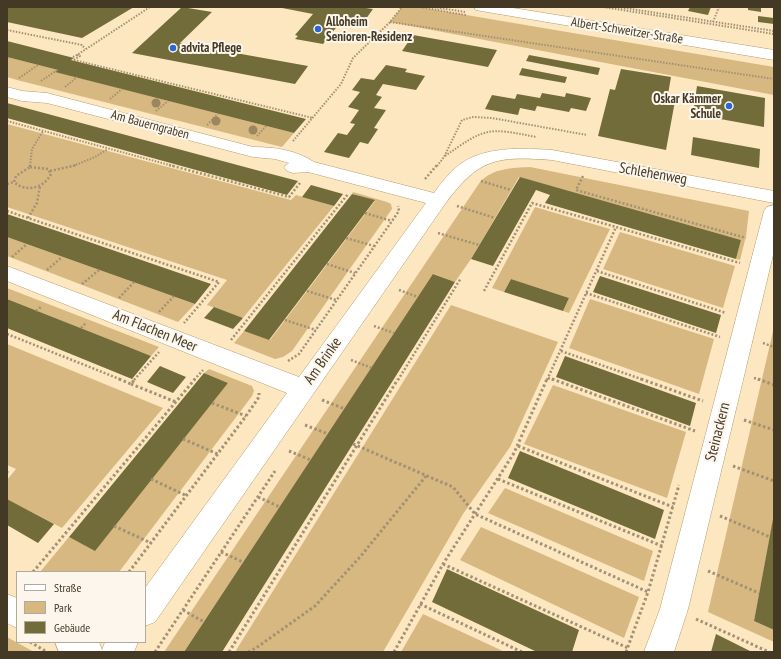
<!DOCTYPE html>
<meta charset="utf-8">
<style>
body{margin:0}
#map{position:relative;width:781px;height:659px;overflow:hidden;background:#fde7c0;font-family:"PT Sans Narrow",sans-serif}
canvas{display:block}
.frame{position:absolute;inset:0;border:8px solid #443925;pointer-events:none}
.legend{position:absolute;left:16px;top:571px;width:130px;height:72px;box-sizing:border-box;background:#fcf6ed;border:1px solid #b2aa9d;margin:0;padding:5px 7px;list-style:none;font-size:12px;color:#443925}
.legend li{display:flex;align-items:center;gap:8px;height:20px}
.legend b{width:20px;border:1px solid #b2aa9d}
</style>
<div id="map">
<canvas width="781" height="659"></canvas>
<div class="frame"></div>
<ul class="legend">
<li><b style="height:5px;background:#fff"></b>Straße</li>
<li><b style="height:11px;background:#d7b880"></b>Park</li>
<li><b style="height:11px;background:#726c3a"></b>Gebäude</li>
</ul>
</div>
<script>
const context = document.querySelector('canvas').getContext('2d');
context.lineJoin = 'round';
function fill(path, color) { context.fillStyle = color; context.fill(path, 'evenodd'); }
function strokePath(path, color, width, dash) { context.strokeStyle = color; context.lineWidth = width; context.lineCap = dash ? 'butt' : 'round'; context.setLineDash(dash || []); context.stroke(path); }
function write(font, color, halo, rows, align = 'center') {
  context.font = font + ' "PT Sans Narrow",sans-serif'; context.lineWidth = 4; context.setLineDash([]); context.textBaseline = 'middle'; context.strokeStyle = halo; context.fillStyle = color; for (const [text, x, y, turn = 0] of rows) {
    context.save(); context.translate(x, y); context.rotate((+turn || 0) * Math.PI / 180); context.textAlign = isNaN(turn) ? turn : align; if (halo) context.strokeText(text, 0, 0); context.fillText(text, 0, 0); context.restore();
  }
}
const green = new Path2D(`
 M402 7H419L774 67V95L390 22Z
 M7 57 58 70 56 72 294 133 282 147 17 80 7 77Z
 M7 124 291 200 296 195 334 206 243 318 207 305 227 280 7 207Z
 M530 167 749 211 746 236 740 260 736 259 741 240 519 177 471 259 455 282 434 274 184 652H164L480 182C493 168 512 168 530 167Z
 M353 192 387 202 391 204 392 209 292 351 283 357 275 359 234 343 244 331 270 340 375 201 352 194Z
 M535 207 610 229 569 313 563 311 569 298 511 279 504 292 492 288Z
 M620 232 735 266 723 308 603 269Z
 M7 237 195 304 178 322 7 256Z
 M7 288 159 347 151 356 7 299Z
 M590 299 714 339 699 394 569 348Z
 M451 305 558 342 510 447 463 514 383 652H235Z
 M774 327V516L754 621 774 630V642L708 612Z
 M7 344 163 408 62 528 7 499V480L16 469 7 465Z
 M209 369 252 386 254 391 252 396 119 572H40L69 537 94 550 228 383 204 373Z
 M553 385 686 432 667 498 524 444Z
 M505 488 653 551 644 581 488 513Z
 M481 527 639 597 624 638 460 560Z
 M423 614 505 652H401Z
 M7 637 34 652H7Z`);
const building = new Path2D(`
 M7 7H134L82 38 7 22Z
 M182 7 212 12 180 43 308 66 295 84 132 53Z
 M277 7H367L366 8 373 9 363 23 343 19 323 44 295 39 298 36 295 35 313 14Z
 M690 7H711L708 15 688 11Z
 M748 7H761V12L748 10Z
 M758 16 774 18V24L758 22Z
 M413 35 497 50 488 67 402 51Z
 M7 41 74 58 71 60 306 119 294 133 55 72 58 70 7 57Z
 M529 55 600 68 598 75 526 61Z
 M386 65 407 69 405 72 425 76 416 90 383 84 376 95 382 97 374 108 386 110 374 128 378 129 368 144 360 142 349 158 324 152 338 133 347 135 355 124 350 123 359 110 348 107 360 92 352 90 361 78 374 80Z
 M522 68 567 77 565 83 519 75Z
 M621 69 671 77 667 100 675 101 666 150 598 136 610 89 615 90Z
 M697 86 765 98 764 127 693 114Z
 M542 93 565 97 566 93 591 98 586 111 571 108 569 112 537 106 535 111 520 108 518 115 485 109 492 95 515 99 517 94 540 98Z
 M7 103 256 170 298 181 287 195 7 118Z
 M693 137 760 149 759 168 691 155Z
 M520 177 741 240 736 259 545 203 550 195 536 190 493 266 471 259Z
 M311 185 343 194 334 206 302 197Z
 M352 194 375 200 269 340 244 331Z
 M7 214 63 233 211 284 195 304 7 237Z
 M433 274 455 282 222 652H184Z
 M600 276 721 315 716 333 593 292Z
 M511 279 569 298 563 311 504 292Z
 M7 299 126 346 151 356 132 379 7 328Z
 M214 307 243 318 233 329 204 318Z
 M565 356 696 403 690 426 556 377Z
 M160 366 186 377 173 393 147 382Z
 M204 373 228 383 95 551 69 537Z
 M520 451 664 510 655 539 508 478Z
 M7 499 54 524 38 543 7 525Z
 M773 519H774V630L754 621Z
 M447 569 579 630 572 652H537L432 602Z
 M716 634 752 652H711Z`);
const pathFar2 = new Path2D(`
 M420 7 466 15
 M434 7 465 12
 M603 7 774 34
 M618 7 774 31
 M390 22 774 79
 M713 22 719 7
 M7 30 82 45 85 49
 M73 57 77 55
 M7 58 9 57
 M74 60 313 118
 M74 60 80 56 77 55 150 7
 M19 78 38 65
 M41 81 57 70
 M65 87 77 77
 M110 99 122 89
 M156 111 168 101
 M7 121 173 166
 M207 125 218 114
 M257 136 266 126
 M293 141 341 84 353 58 390 22 402 7
 M445 156C485 128 487 127 536 137
 M30 166 32 149 43 131
 M73 166 95 157 108 149
 M437 166 444 157 462 120 473 117 492 118 587 135`);
const pathFar1 = new Path2D(`
 M169 165 289 197 300 183
 M30 167 48 169 51 174C44 188 26 193 14 182L16 176Z
 M30 167V165
 M50 171 77 165
 M583 176 576 190 746 238
 M425 179 437 165
 M481 181 511 190
 M7 184 14 182
 M457 206 495 218
 M7 211 219 282 184 323
 M365 213 392 221
 M28 218 37 203 40 186
 M438 233 479 245
 M346 238 374 246
 M12 257 27 244
 M327 264 355 273
 M47 270 62 257
 M597 271 726 313
 M82 284 99 270
 M399 290 418 297
 M307 291 336 300
 M484 291 532 203 616 227
 M586 293 720 337
 M119 298 134 282
 M36 311 42 306
 M159 312 174 296
 M285 320 316 330
 M374 326 394 333
 M81 328 86 323
 M7 334 122 380
 M231 340 348 194
 M763 343 774 347
 M561 351 644 380
 M351 360 372 368
 M288 361 299 354 399 211 398 206
 M548 378 554 380
 M754 378 761 380
 M134 380 159 352
 M194 380 203 370
 M398 380 461 278
 M547 380 616 227 740 263`);
const path = new Path2D(`
 M119 379 131 384 135 379
 M552 379 695 431
 M641 379 703 401
 M758 379 774 385
 M131 384 176 402
 M322 400 345 409
 M212 403 246 416
 M744 420 774 430
 M305 425 328 434
 M183 439 218 454
 M353 444 453 487 475 514 648 592
 M518 446 673 507
 M289 451 311 460
 M733 466 774 481
 M7 471V473
 M151 479 187 496
 M498 479 662 546
 M258 497 280 507
 M720 516 770 537
 M114 526 151 543
 M221 552 243 562
 M443 564 628 648
 M708 571 759 593
 M33 572 195 379
 M129 572 246 416 259 397V393
 M420 604 522 652
 M183 610 204 622
 M696 619 769 652
 M30 642 47 652
 M155 652 275 471
 M229 652 398 379
 M248 652 256 648 315 606 360 557 426 476
 M394 652 443 564 514 453 547 379
 M626 652 648 592 679 485`);
const minor = new Path2D(`
 M474 7H507L774 50V60L481 11 476 10Z
 M7 87 22 91 47 93 253 147C275 147 296 150 314 162L434 193C441 183 449 173 459 165 484 146 522 148 552 150L774 191V203L552 160C496 156 479 158 445 204L155 622 145 626V588L287 393 7 281V266L299 377 426 203 308 172 293 173 287 171 284 167 289 163 275 159 253 157 47 103 22 101 7 97Z
 M774 205V251L688 609 674 652H644L660 609 764 211 767 207Z
 M7 594 17 598V628L7 623Z
 M55 642H99L102 650 105 642H138L134 652H59Z`);
const trees = [
 [156,103],
 [216,121],
 [253,130]
];
const markers = [
 [318,29,4,"#2d66d4"],
 [173,48,4,"#2d66d4"],
 [729,106,4,"#2d66d4"]
];
const farPoinames = [
 ["Alloheim",326,22],
 ["Senioren-Residenz",326,37],
 ["advita Pflege",181,48],
 ["Oskar Kämmer",721,99,"right"],
 ["Schule",721,114,"right"]
];
const farStreetnames = [
 ["Albert-Schweitzer-Straße",627,31,9],
 ["Am Bauerngraben",150,125,15]
];
const streetNames = [
 ["Schlehenweg",653,174,10],
 ["Am Flachen Meer",155,331,22],
 ["Am Brinke",323,361,-55],
 ["Steinackern",718,432,-76]
];
fill(green, '#d7b880');
fill(building, '#726c3a');
strokePath(minor, '#b69c6d', 1);
strokePath(pathFar2, '#a29174', 2, [1.5, 1.5]);
strokePath(pathFar1, '#a29174', 2.5, [2, 2]);
strokePath(path, '#a29174', 3, [2.5, 2.5]);
fill(minor, '#fff');
context.fillStyle = '#9b865e';
for (const [x, y] of trees) { context.beginPath(); context.arc(x, y, 4.5, 0, 2 * Math.PI); context.fill(); }
for (const [x, y, r, color] of markers) { const dot = new Path2D(); dot.arc(x, y, r, 0, 2 * Math.PI); context.fillStyle = color; context.fill(dot); strokePath(dot, '#fcf6ed', 1.5); }
write('bold 13px', '#443925', '#fcf6ed', farPoinames, 'left');
write('13px', '#443925', '#fcf6ed', farStreetnames);
write('15px', '#443925', '#fcf6ed', streetNames);
</script>
